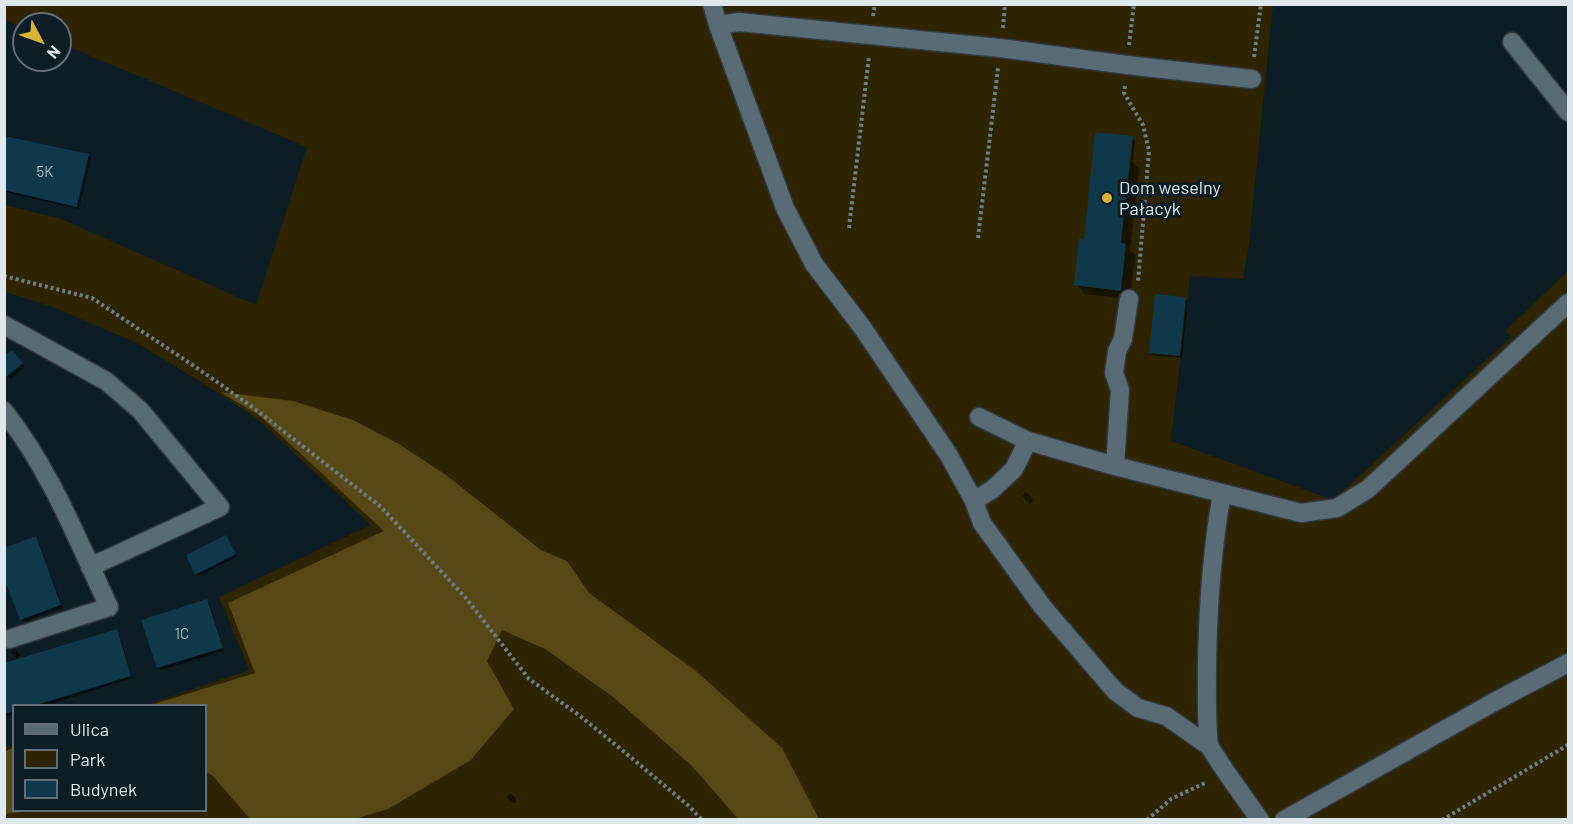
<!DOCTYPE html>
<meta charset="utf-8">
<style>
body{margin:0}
#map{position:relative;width:1573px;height:824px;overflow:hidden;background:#0d1d25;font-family:Barlow,sans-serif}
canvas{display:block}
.frame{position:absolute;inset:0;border:6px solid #dee8ed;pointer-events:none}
.legend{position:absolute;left:12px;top:704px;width:195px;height:108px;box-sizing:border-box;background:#0d1d25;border:2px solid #616e75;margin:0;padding:8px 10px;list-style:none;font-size:18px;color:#dee8ed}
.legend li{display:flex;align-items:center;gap:12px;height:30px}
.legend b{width:30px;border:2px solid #616e75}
.north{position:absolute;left:12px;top:12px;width:60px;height:60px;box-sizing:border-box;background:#0d1d25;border:2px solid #616e75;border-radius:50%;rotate:131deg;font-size:16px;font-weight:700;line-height:24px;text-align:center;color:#dee8ed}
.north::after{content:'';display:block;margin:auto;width:21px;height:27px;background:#d8b434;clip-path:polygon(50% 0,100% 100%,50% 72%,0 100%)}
</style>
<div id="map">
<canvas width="1573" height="824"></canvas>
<div class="frame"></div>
<ul class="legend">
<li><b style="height:8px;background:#596b75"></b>Ulica</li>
<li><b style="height:16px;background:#2e2402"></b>Park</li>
<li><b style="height:16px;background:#0f384a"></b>Budynek</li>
</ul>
<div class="north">N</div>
</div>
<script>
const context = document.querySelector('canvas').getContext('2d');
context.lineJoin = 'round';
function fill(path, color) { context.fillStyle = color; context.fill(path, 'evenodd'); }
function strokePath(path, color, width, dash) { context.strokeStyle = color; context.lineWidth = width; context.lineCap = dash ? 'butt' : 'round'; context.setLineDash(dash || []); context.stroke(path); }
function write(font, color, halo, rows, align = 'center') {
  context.font = font + ' Barlow,sans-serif'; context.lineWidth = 6; context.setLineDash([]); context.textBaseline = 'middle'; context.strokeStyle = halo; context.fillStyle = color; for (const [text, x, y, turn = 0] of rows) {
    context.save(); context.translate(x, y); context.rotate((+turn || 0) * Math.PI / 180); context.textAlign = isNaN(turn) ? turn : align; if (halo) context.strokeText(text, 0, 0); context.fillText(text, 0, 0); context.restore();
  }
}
const green = new Path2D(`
 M5 5H1273L1249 244 1243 279 1190 276 1171 441 1333 500 1511 337 1506 330 1568 271V819H5V748L13 745 14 810H206V706L146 705 249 670 219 597 371 525 256 418 218 393 139 344 53 307 5 292V205L61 219 256 305 307 147 60 43V24H24V28L5 20Z`);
const forest = new Path2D(`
 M220 392 293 401 353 420 399 444 446 475 541 550 567 561 589 593 696 671 782 748 819 819H738L692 766 612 696 545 649 502 630 487 661 514 709 471 760 388 809 355 819H250L212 775 206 772V706L151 705 255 673 228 603 384 531 260 416Z
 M13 748 14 810 29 811 5 814V751Z`);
const shadow = new Path2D(`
 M4 137 88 155 91 158 79 209 4 192Z
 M1132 138 1135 141 1133 160H1131L1139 169 1130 250 1135 255 1130 299 1085 294 1076 284 1085 240Z
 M1185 298 1188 301 1182 358 1154 356 1151 353Z
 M12 352 25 367 10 379 4 373Z
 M4 421 14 433 7 437 4 435Z
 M1026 492 1034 500 1030 504 1022 496Z
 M226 537 237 557 199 576 196 574Z
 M35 538 38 541 63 608 24 622 21 619Z
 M207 601 210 604 224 651 161 670 158 667Z
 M116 631 119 634 133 678 44 706H14V715L4 717V665Z
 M13 649H15L20 655 18 658H16L11 652Z
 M509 794H511L515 797 516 802 512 803 509 800 507 797Z`);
const building = new Path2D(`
 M1095 132 1133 136 1121 243 1126 244 1121 291 1074 285 1079 238 1084 239Z
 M4 136 89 154 77 207 4 190Z
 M1155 294 1186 297 1180 356 1149 353Z
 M12 350 23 363 6 377 4 375V356Z
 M226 535 236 554 195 575 186 555Z
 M36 536 61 605 20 620 4 578V548Z
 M207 599 223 648 157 668 141 620Z
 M117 629 131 676 33 706H14V711L4 714V663Z`);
const path = new Path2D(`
 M873 16 875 4
 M1003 28 1005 4
 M1129 45 1134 4
 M1254 57 1261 4
 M1125 86 1124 93 1143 125 1149 151 1138 282
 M849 228 869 56
 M978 238 998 68
 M4 276 92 298 200 370 251 406 381 507 465 597 529 679 580 716 622 750 690 807 702 820
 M1147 820 1171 799 1207 782
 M1442 820 1568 745`);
const minor = new Path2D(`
 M712 4 718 25 785 208 814 264 862 327 948 454 974 501 982 523 1042 606 1115 691 1138 708 1166 716 1209 746 1226 772 1260 820
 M718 25 739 22 1000 48 1127 65 1252 79
 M1512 42 1568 112
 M4 325 106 381 140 410 220 507 90 567
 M4 411C50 469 78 541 109 607L9 639
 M979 417 1028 441 1115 466 1301 513 1337 508 1368 489 1568 303
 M1115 466 1120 390 1114 373 1117 351 1123 339 1129 299
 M974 501 993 489 1014 469 1028 441
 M1209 746C1206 718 1207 691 1207 663 1208 606 1212 549 1222 493
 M1284 820 1494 702 1568 663`);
const markers = [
 [1107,198,6,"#d8b434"]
];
const numberNames = [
 ["5K",45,172],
 ["1C",182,634]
];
const poiNames = [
 ["Dom weselny",1119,188],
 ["Pałacyk",1119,209]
];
fill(green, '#2e2402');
fill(forest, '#564817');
fill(shadow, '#0007');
fill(building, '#0f384a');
strokePath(minor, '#31383f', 21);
strokePath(path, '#717e85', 4, [3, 3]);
strokePath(minor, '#596b75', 18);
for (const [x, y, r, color] of markers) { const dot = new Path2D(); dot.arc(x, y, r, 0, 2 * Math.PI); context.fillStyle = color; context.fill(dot); strokePath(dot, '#0d1d25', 2); }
write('15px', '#aabcc4', null, numberNames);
write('18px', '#dee8ed', '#0d1d25', poiNames, 'left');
</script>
